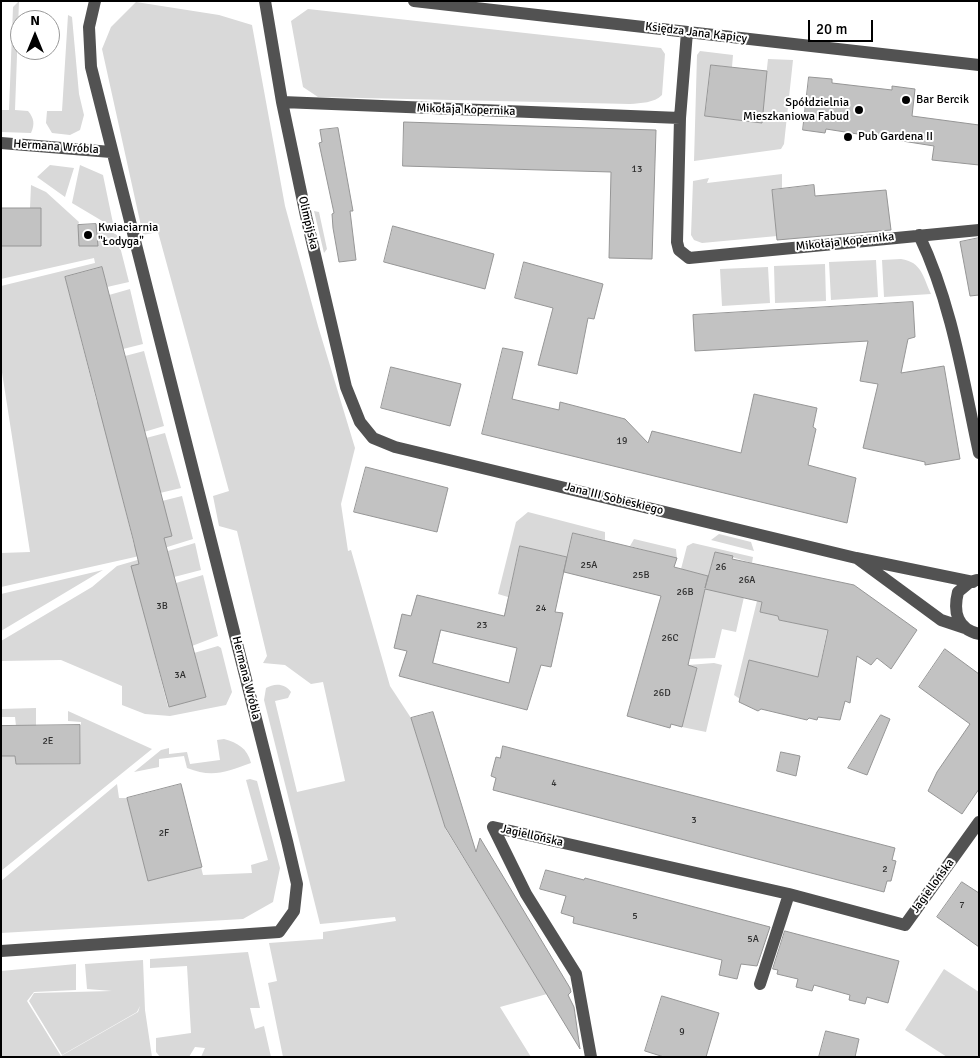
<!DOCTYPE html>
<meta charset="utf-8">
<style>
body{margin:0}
#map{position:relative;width:980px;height:1058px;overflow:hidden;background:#fff;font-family:Signika,sans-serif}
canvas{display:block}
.frame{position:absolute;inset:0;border:2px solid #000;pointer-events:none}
.north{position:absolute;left:10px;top:10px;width:50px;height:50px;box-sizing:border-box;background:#fff;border:1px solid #999;border-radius:50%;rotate:0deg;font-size:14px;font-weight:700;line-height:20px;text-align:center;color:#000}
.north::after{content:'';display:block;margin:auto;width:18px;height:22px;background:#000;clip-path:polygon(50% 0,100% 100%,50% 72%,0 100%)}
.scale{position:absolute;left:808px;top:20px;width:65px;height:22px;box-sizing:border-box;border:2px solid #000;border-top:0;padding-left:6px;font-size:15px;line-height:18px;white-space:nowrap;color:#000;-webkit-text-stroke:4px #fff;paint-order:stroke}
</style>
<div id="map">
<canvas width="980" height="1058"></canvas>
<div class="frame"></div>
<div class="north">N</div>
<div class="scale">20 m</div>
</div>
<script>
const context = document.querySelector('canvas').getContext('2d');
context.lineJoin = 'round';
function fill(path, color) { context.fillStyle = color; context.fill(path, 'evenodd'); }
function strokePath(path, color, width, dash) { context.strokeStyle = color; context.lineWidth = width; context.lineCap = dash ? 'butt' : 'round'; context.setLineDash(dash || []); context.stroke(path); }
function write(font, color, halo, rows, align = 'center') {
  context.font = font + ' Signika,sans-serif'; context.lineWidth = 4; context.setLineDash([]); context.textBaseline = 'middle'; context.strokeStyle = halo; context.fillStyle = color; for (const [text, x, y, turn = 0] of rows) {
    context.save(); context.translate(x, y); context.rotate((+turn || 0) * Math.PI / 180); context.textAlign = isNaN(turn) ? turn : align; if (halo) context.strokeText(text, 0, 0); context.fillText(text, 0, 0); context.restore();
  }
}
const green = new Path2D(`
 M19 1 15 110 28 111C34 118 35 124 31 133L1 132V110H9L13 7Z
 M136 2 219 15 252 25 285 206 318 326 355 448 341 504 348 551 351 550 390 686 411 718 446 830 547 994 500 1007 531 1057H283L268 983 277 981 269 943 323 939V932L396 921 395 917 320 924 264 700 266 688C274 683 285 683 291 692L288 698 275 701 297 792 345 781 323 682 311 684 285 665 263 663 267 656 237 531 219 526 213 496 229 491 158 232 143 235 102 49 111 27Z
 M308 9 661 48 665 54 662 95C654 103 641 103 630 104L318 97 303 87 291 21Z
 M68 15 72 17 79 94 84 115 80 130 70 135 52 133 46 123 47 111H62Z
 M700 51 733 55 732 67 711 65 705 116 761 123 768 59 793 60 784 144 781 149 694 161 697 55Z
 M50 165 74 168 65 197 37 177Z
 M80 165 103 175 114 228 72 203Z
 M782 174V188L772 189 777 236 702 243 694 240 691 235 693 181 709 178 707 183Z
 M31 185 46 192 79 222 78 225 98 245 96 224 117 235 129 282 107 287 102 267 65 277 97 403 135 393 125 356 144 351 164 426 144 432 103 421 134 545 162 501 182 496 193 539 135 557 1 587V553L30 552 1 366V286L95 263 94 258 1 279V246H41V208H30Z
 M314 211 319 212 327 249 324 253Z
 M901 259C922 262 923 277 931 294L884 297 882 260Z
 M876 260 878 297 831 300 829 262Z
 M825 264 826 301 775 303 774 266Z
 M768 267 770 303 722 306 720 269Z
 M130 289 143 344 123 349 109 295Z
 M165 433 181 488 160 493 146 438Z
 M528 512 605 532V540L573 533 568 557 520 546 508 597 498 594 516 522Z
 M719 534 751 542 754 551 711 540Z
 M634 539 676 549 677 559 630 546Z
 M195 543 201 570 174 577 168 556 132 566 168 707 205 697 194 653 218 646 221 648 232 692 226 705 170 716 145 714 122 705V686L61 660 1 661V641L92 587 117 566Z
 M693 543 753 557 752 563 715 552 708 576 681 569 687 546Z
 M103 570 1 631V594Z
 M203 575 218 636 192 646 176 583Z
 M705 588 744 597 736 632 722 629 715 658 689 659Z
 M757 601 762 602 760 612 778 616 779 620 809 626H828L821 661 825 679 749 660 740 699 734 695Z
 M714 663 722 665 706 732 682 727 697 668 688 665Z
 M36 708V726H16L15 717H1V709Z
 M68 711 152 749 1 871V756H15L16 764 80 765 81 722 68 721Z
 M224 739C238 743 247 748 251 763 226 772 212 778 187 768L184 756 159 759V767L134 772 161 750 169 748V754L187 752 190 764 220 760 217 740Z
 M250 779 257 781 280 868 273 902 243 919 1 933V881L117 784 119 798H127L148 881 201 867 203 875 252 873 251 865 268 860 246 780Z
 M248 952 260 1008H250L255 1029 264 1026 271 1057H201L205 1048 195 1047 189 1057H160L156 1052V1038L191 1033 187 966 150 968V959Z
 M143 960 145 1010 152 1057H1V971L76 964V990L34 992 27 1001 61 1056 138 1012 140 1006 137 1012 62 1055 29 1001 34 993 112 991 87 989 85 964Z
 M944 969 979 992V1057H947L905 1030Z`);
const building = new Path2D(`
 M711 65 767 71 762 123 705 116Z
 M809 77 832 79V83L892 90V86L915 89 912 116 979 125V165L932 160 934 146 826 129 825 133 803 130Z
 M404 122 656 130 652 259 609 258 611 172 403 166Z
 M338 128 353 211H350L356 260 339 262 333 228 332 214 334 213 319 143 322 142 320 130Z
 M814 185 815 196 886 190 891 230 777 240 772 190Z
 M1 208H41V246H1Z
 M96 224 98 246H79L78 225Z
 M393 226 494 254 485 289 384 262Z
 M979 238V295L970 296 960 242Z
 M524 262 603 284 594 319 588 318 577 374 538 365 553 308 515 298Z
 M102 267 172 536 164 538 206 697 169 707 131 566 139 564 133 539 65 277Z
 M913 302 915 337 908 339 901 373 944 366 960 459 925 465V462L863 448 878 384 860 381 868 341 695 351 693 315Z
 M503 348 523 352 512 399 559 410 560 402 625 419 648 443 652 431 741 453 754 394 817 408 813 427 816 429 808 465 856 478 847 523 482 434Z
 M391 367 461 384 450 426 381 408Z
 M366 467 448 488 437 532 354 512Z
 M573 533 677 558 674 567 708 576 705 588 715 552 733 556 732 559 854 585 917 630 891 669 877 658 871 665 857 656 850 703 845 701 840 720 818 717 817 720 809 718 807 720 761 709 758 711 739 702 749 660 818 677 828 630 779 620 778 616 760 612 762 602 705 589 688 665 697 668 682 727 671 724 670 728 627 716 661 596 564 572Z
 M520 546 567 557 555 612 563 613 551 667 541 665 527 710 399 676 407 651 394 648 402 614 411 616 417 595 504 616ZM441 630 517 648 509 683 433 663Z
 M945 649 979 674V789L962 814 928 791 937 772 970 724 919 687Z
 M433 712 476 852 480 838 570 988 571 992 568 995 574 1007 580 1049 445 827 411 718Z
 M881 715 890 719 867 775 848 768Z
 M80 725V764H16L15 756H1V726Z
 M503 746 895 848 892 860 896 861 891 881H887L884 892 493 790 496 778 491 776 496 757 500 758Z
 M781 752 800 756 796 776 777 771Z
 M181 784 202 867 148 881 127 798Z
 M546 870 584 880 585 878 770 927 757 966 741 964 737 979 719 975 722 960 573 923 574 917 561 913 566 896 540 889Z
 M962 882 979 893V947L937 917Z
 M785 931 899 961 888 1003 867 997 865 1004 849 1000 850 995 814 985 812 991 796 987 798 979 777 974 778 970 773 969Z
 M662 996 719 1013 706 1057H664L645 1051Z
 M826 1031 859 1039 855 1057H819Z`);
const minor = new Path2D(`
 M265 1 282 102 306 216 346 387 360 422 373 438 395 447 856 558 973 582
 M414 1 979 65
 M687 32 680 118 677 242 679 250 689 258 979 230
 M282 102 680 118
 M1 143 111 152
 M919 235C952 304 963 379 979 453
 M858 559 941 620 965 628
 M977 580 970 582 958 592C953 612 957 629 979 634
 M1 951 279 932 294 911 297 884 287 841 91 67 89 27 95 1
 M760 984 789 894
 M591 1057 576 974 526 894 493 827 789 894 905 925 979 822`);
const markers = [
 [906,100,5,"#000"],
 [859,110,5,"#000"],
 [848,137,5,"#000"],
 [88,235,5,"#000"]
];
const numberNames = [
 ["13",637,169],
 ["19",622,441],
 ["25A",589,565],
 ["26",721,567],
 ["25B",641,575],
 ["26A",747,580],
 ["26B",685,592],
 ["3B",162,606],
 ["24",541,608],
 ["23",482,625],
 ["26C",670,638],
 ["3A",180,675],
 ["26D",662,693],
 ["2E",48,741],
 ["4",554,783],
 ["3",694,820],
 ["2F",164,833],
 ["2",885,869],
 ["7",962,905],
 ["5",635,916],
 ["5A",753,939],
 ["9",682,1032]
];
const streetNames = [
 ["Księdza Jana Kapicy",696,33,7],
 ["Mikołaja Kopernika",466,110,2],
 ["Hermana Wróbla",56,147,4],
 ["Olimpijska",308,223,77],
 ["Mikołaja Kopernika",845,242,-6],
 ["Jana III Sobieskiego",614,499,14],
 ["Hermana Wróbla",246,678,76],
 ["Jagiellońska",532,836,13],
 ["Jagiellońska",933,886,-54]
];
const poiNames = [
 ["Bar Bercik",916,100],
 ["Spółdzielnia",849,103,"right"],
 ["Mieszkaniowa Fabud",849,117,"right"],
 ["Pub Gardena II",858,137],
 ["Kwiaciarnia",98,228],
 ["\"Łodyga\"",98,242]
];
fill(green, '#d9d9d9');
fill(building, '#c2c2c2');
strokePath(building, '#969696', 1);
strokePath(minor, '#525252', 12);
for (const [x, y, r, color] of markers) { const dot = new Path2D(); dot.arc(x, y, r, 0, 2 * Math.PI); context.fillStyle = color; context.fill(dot); strokePath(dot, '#fff', 2); }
write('10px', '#303030', null, numberNames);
write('12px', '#000', '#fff', streetNames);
write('12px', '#000', '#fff', poiNames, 'left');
</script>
